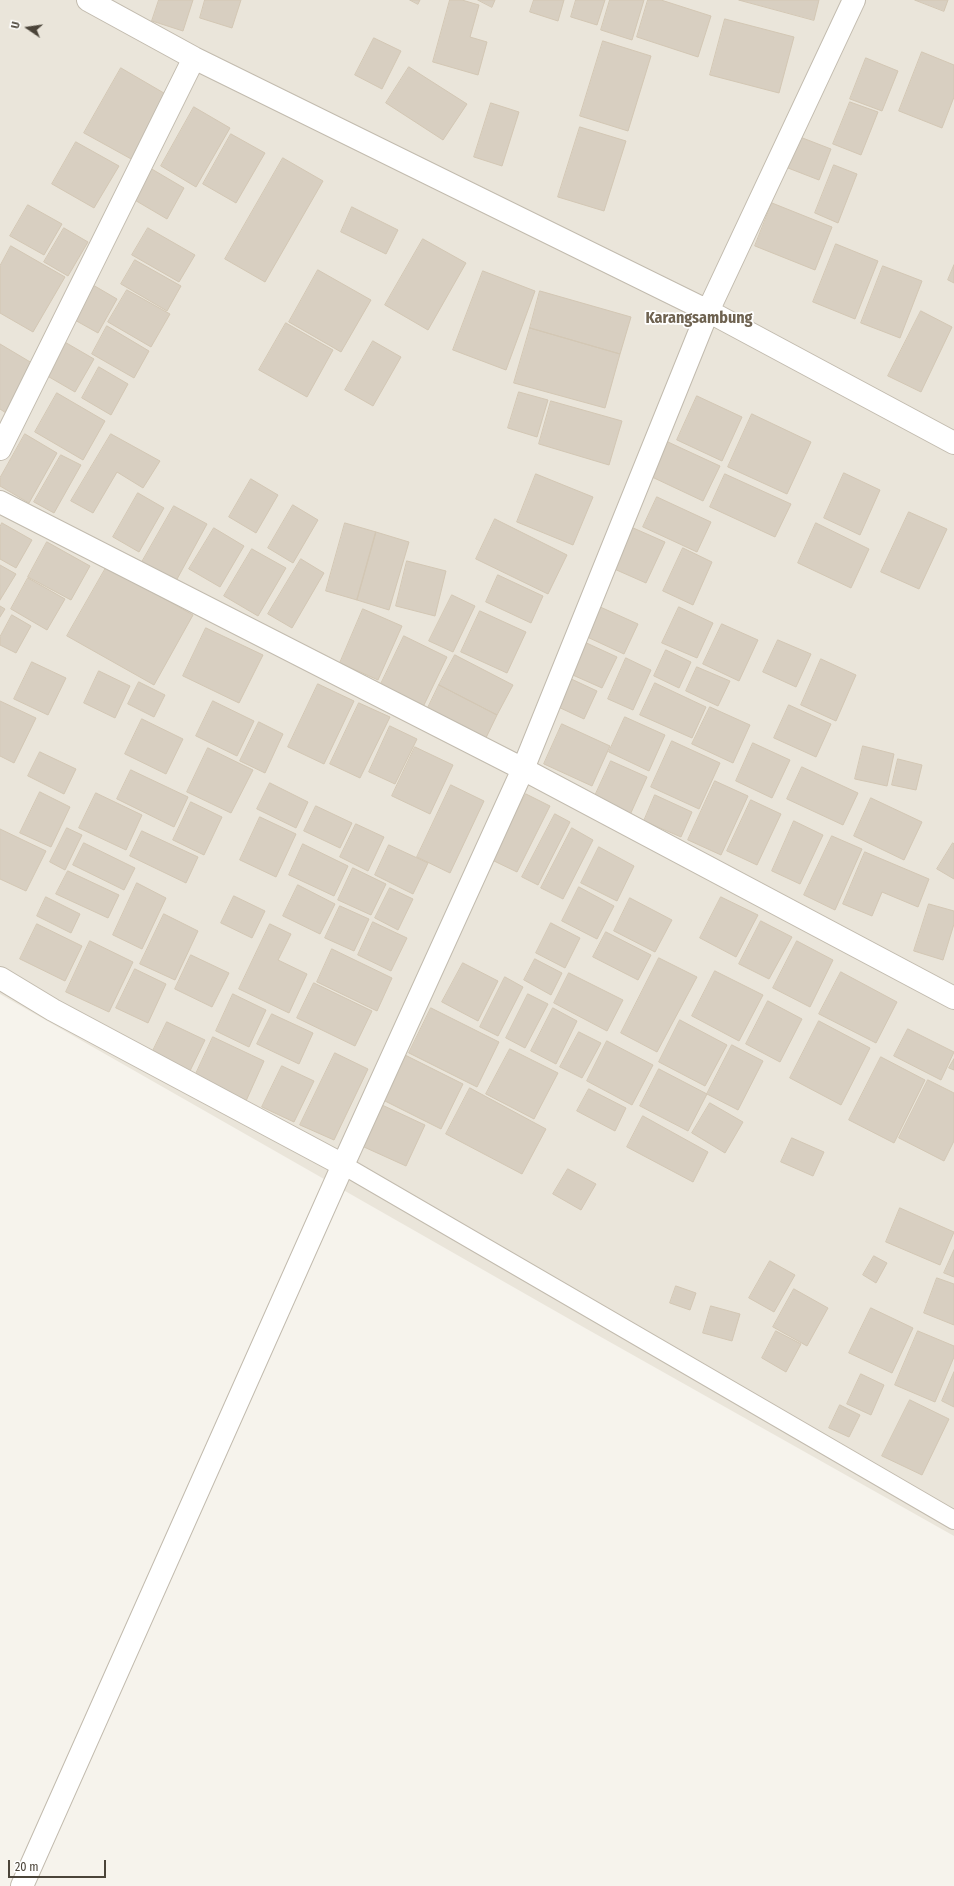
<!DOCTYPE html>
<style>
body{margin:0}
#map{position:relative;width:954px;height:1886px;overflow:hidden;background:#f6f3ec;font-family:"Fira Sans Condensed",sans-serif}
canvas{display:block}
.north{position:absolute;left:8px;top:8px;width:40px;height:40px;-webkit-text-stroke:3px #fff;paint-order:stroke;rotate:283deg;font-size:11px;font-weight:700;line-height:16px;text-align:center;color:#4b4439}
.north::after{content:'';display:block;margin:auto;width:14px;height:18px;background:#4b4439;clip-path:polygon(50% 0,100% 100%,50% 72%,0 100%)}
.scale{position:absolute;left:8px;top:1860px;width:98px;height:18px;box-sizing:border-box;border:2px solid #4b4439;border-top:0;padding-left:5px;font-size:12px;line-height:14px;white-space:nowrap;color:#4b4439;-webkit-text-stroke:3px #fff;paint-order:stroke}
</style>
<div id="map">
<canvas width="954" height="1886"></canvas>
<div class="north">U</div>
<div class="scale">20 m</div>
</div>
<script>
const context = document.querySelector('canvas').getContext('2d');
context.lineJoin = 'round';
function fill(path, color) { context.fillStyle = color; context.fill(path, 'evenodd'); }
function strokePath(path, color, width, dash) { context.strokeStyle = color; context.lineWidth = width; context.lineCap = dash ? 'butt' : 'round'; context.setLineDash(dash || []); context.stroke(path); }
function write(font, color, halo, rows, align = 'center') {
  context.font = font + ' "Fira Sans Condensed",sans-serif'; context.lineWidth = 3.5; context.setLineDash([]); context.textBaseline = 'middle'; context.strokeStyle = halo; context.fillStyle = color; for (const [text, x, y, turn = 0] of rows) {
    context.save(); context.translate(x, y); context.rotate((+turn || 0) * Math.PI / 180); context.textAlign = isNaN(turn) ? turn : align; if (halo) context.strokeText(text, 0, 0); context.fillText(text, 0, 0); context.restore();
  }
}
const residential = new Path2D(`
 M0 0H954V1536L585 1328 0 994Z`);
const building = new Path2D(`
 M159 0H193L183 31 152 21Z
 M205 0H241L232 28 200 18Z
 M410 0H420L418 4Z
 M450 0H462L479 5 470 37 487 42 478 75 433 62Z
 M478 0H495L492 7Z
 M534 0H564L558 21 530 12Z
 M576 0H605L597 25 571 17Z
 M610 0H644L632 40 601 30Z
 M648 0H661L711 16 698 57 637 37Z
 M739 0H819L814 20Z
 M915 0H948L944 11Z
 M725 19 794 37 779 93 710 75Z
 M374 38 401 51 382 89 355 75Z
 M603 41 651 56 628 131 580 116Z
 M922 52 954 65V97L942 128 899 111Z
 M866 58 898 71 882 111 850 99Z
 M409 67 467 104 443 140 386 103Z
 M121 68 169 96 133 160 84 133Z
 M850 102 878 112 861 155 833 144Z
 M491 103 519 112 502 166 474 157Z
 M194 107 230 128 196 187 161 166Z
 M580 127 626 141 604 211 558 197Z
 M231 134 265 153 236 203 203 184Z
 M800 137 831 149 819 180 788 168Z
 M76 142 119 166 94 208 52 184Z
 M283 158 323 181 265 282 225 259Z
 M834 165 857 174 838 223 815 213Z
 M150 168 184 188 167 219 133 199Z
 M772 203 832 227 815 270 755 246Z
 M28 205 62 224 44 255 10 236Z
 M352 207 398 230 386 254 341 232Z
 M64 228 88 242 68 276 44 262Z
 M148 228 195 255 179 282 132 255Z
 M423 239 466 263 428 330 385 305Z
 M836 244 878 261 855 319 813 302Z
 M11 246 65 277 33 332 0 313V266Z
 M135 260 181 286 167 311 121 284Z
 M954 265V283L948 280Z
 M883 266 922 281 900 338 861 323Z
 M318 270 371 300 341 352 289 322Z
 M483 271 535 291 506 370 453 350Z
 M93 285 117 299 98 333 73 319Z
 M127 290 170 314 151 347 108 322Z
 M540 291 631 317 620 354 530 328Z
 M921 311 952 327 921 392 888 376Z
 M286 323 333 350 307 397 259 370Z
 M107 326 149 351 134 378 92 354Z
 M530 328 620 354 605 408 514 383Z
 M63 341 94 359 75 392 44 374Z
 M373 341 401 357 373 406 345 390Z
 M0 344 37 366 9 415 0 409Z
 M99 367 128 384 111 415 82 398Z
 M519 392 548 400 537 437 508 428Z
 M57 393 105 421 83 460 35 432Z
 M697 396 742 417 722 461 677 440Z
 M551 401 622 421 609 465 539 444Z
 M752 414 811 442 787 494 728 467Z
 M25 434 57 453 29 503 0 486V478Z
 M111 434 160 461 143 488 117 472 93 513 71 501Z
 M668 442 720 466 703 501 652 477Z
 M61 455 81 465 54 513 34 502Z
 M844 473 880 490 860 535 824 518Z
 M536 474 593 497 573 545 517 522Z
 M725 474 791 504 775 537 710 507Z
 M251 479 278 495 256 533 229 517Z
 M138 493 164 508 139 552 113 537Z
 M657 497 711 522 697 552 643 527Z
 M293 505 318 520 293 563 268 548Z
 M174 506 207 524 176 581 142 562Z
 M909 512 947 529 919 589 881 572Z
 M495 519 567 555 548 594 476 559Z
 M2 523 32 540 16 568 0 559V527Z
 M345 523 376 532 357 600 326 591Z
 M816 523 869 549 851 588 798 563Z
 M631 527 665 542 646 583 612 568Z
 M214 528 244 546 220 587 189 569Z
 M376 532 409 542 389 610 357 600Z
 M47 542 90 566 71 600 28 577Z
 M683 548 712 562 693 605 663 591Z
 M252 549 286 568 258 616 224 596Z
 M301 559 324 573 292 628 268 614Z
 M407 561 446 571 435 616 396 606Z
 M0 565 16 574 0 600Z
 M107 566 193 615 154 685 67 636Z
 M498 575 543 596 531 623 486 602Z
 M28 578 65 599 47 630 11 609Z
 M452 595 475 606 453 652 429 641Z
 M0 606 5 609 0 617Z
 M598 606 638 624 624 654 585 636Z
 M679 607 713 623 697 658 662 643Z
 M363 609 402 626 378 680 340 663Z
 M480 611 526 632 507 673 461 652Z
 M12 615 31 626 16 653 0 645V637Z
 M722 624 758 640 739 681 703 664Z
 M206 628 263 655 239 703 183 676Z
 M404 636 447 657 423 707 380 686Z
 M580 640 617 657 602 688 566 672Z
 M778 640 811 654 796 687 763 672Z
 M666 650 691 662 679 688 654 676Z
 M455 655 513 685 497 715 439 685Z
 M626 658 651 670 633 710 608 699Z
 M821 659 856 675 836 721 801 705Z
 M32 662 66 678 48 715 14 699Z
 M697 667 730 681 718 706 686 691Z
 M99 671 130 686 115 718 84 703Z
 M567 677 597 691 584 719 554 705Z
 M139 682 165 695 154 717 128 704Z
 M655 683 706 707 692 738 640 715Z
 M318 684 354 701 324 764 288 747Z
 M439 685 497 715 483 744 425 714Z
 M0 701 36 718 14 763 0 756Z
 M213 701 254 721 237 756 196 736Z
 M359 703 390 717 360 778 330 764Z
 M789 705 831 724 816 757 774 738Z
 M710 707 750 725 733 763 692 744Z
 M625 717 665 735 649 771 609 752Z
 M142 719 183 739 166 774 125 754Z
 M259 722 283 734 265 773 240 761Z
 M562 724 610 746 592 786 544 764Z
 M390 726 417 739 395 784 369 772Z
 M672 741 720 763 699 809 651 787Z
 M753 743 790 760 772 798 736 781Z
 M863 746 894 754 887 786 855 779Z
 M415 747 453 765 430 814 392 796Z
 M208 748 253 770 231 813 187 792Z
 M40 752 76 769 64 794 28 776Z
 M898 759 922 765 916 790 892 785Z
 M611 761 647 777 630 815 594 798Z
 M802 767 858 793 843 825 787 799Z
 M131 770 188 797 174 827 117 799Z
 M715 781 748 796 721 855 688 840Z
 M270 783 308 802 296 828 257 809Z
 M451 785 484 801 450 873 417 857Z
 M40 792 70 807 51 847 20 833Z
 M96 793 142 815 126 850 79 828Z
 M526 794 550 806 517 872 492 860Z
 M655 795 692 812 681 837 644 821Z
 M871 798 922 822 904 860 854 836Z
 M751 800 781 814 757 865 727 851Z
 M191 802 222 817 204 855 173 840Z
 M316 806 352 823 340 848 304 831Z
 M555 814 570 822 538 885 522 877Z
 M260 817 296 834 276 877 240 860Z
 M794 821 823 835 800 884 772 871Z
 M356 824 384 837 368 871 340 857Z
 M67 828 82 835 65 870 50 862Z
 M572 828 593 840 563 899 541 888Z
 M0 829 46 851 26 891 0 879Z
 M142 831 198 857 186 883 130 856Z
 M832 836 862 849 835 910 804 895Z
 M84 843 135 868 124 890 73 865Z
 M953 843 954 844V879L937 869Z
 M303 844 348 866 334 896 289 875Z
 M389 845 428 863 413 894 375 875Z
 M599 847 634 866 617 901 581 883Z
 M865 852 929 879 918 907 882 892 872 916 843 904Z
 M353 868 386 884 371 915 338 900Z
 M68 871 119 895 108 918 56 894Z
 M137 883 166 898 142 949 113 935Z
 M298 885 335 904 320 934 283 916Z
 M579 887 614 906 597 939 562 921Z
 M390 888 413 899 398 930 375 918Z
 M234 896 265 911 252 938 221 923Z
 M46 897 80 914 71 933 37 916Z
 M721 897 758 915 736 957 700 938Z
 M630 898 672 920 655 952 614 931Z
 M929 904 954 911V924L943 960 914 951Z
 M340 906 369 919 354 951 325 938Z
 M164 914 198 931 175 980 140 964Z
 M761 921 792 937 769 979 739 964Z
 M373 922 407 938 391 971 358 955Z
 M551 923 580 938 565 968 536 953Z
 M37 924 82 946 65 981 20 959Z
 M270 924 291 934 278 960 307 974 289 1013 239 989Z
 M606 932 651 955 638 980 593 957Z
 M90 941 133 962 109 1012 66 992Z
 M797 941 833 960 810 1007 773 988Z
 M332 949 392 978 377 1011 317 982Z
 M191 955 229 973 212 1007 175 989Z
 M659 958 697 977 657 1052 621 1033Z
 M535 959 562 973 551 995 524 980Z
 M463 963 498 981 478 1021 442 1002Z
 M135 969 166 984 148 1023 116 1008Z
 M715 971 763 995 739 1041 692 1016Z
 M841 972 897 1002 876 1043 819 1014Z
 M569 973 623 1000 607 1031 554 1003Z
 M505 977 523 987 498 1036 480 1027Z
 M314 983 372 1011 355 1046 297 1018Z
 M233 994 266 1010 249 1047 216 1031Z
 M528 994 548 1004 525 1048 506 1038Z
 M768 1001 802 1019 780 1062 746 1044Z
 M431 1008 499 1042 477 1087 409 1053Z
 M553 1008 577 1021 556 1064 531 1051Z
 M272 1014 313 1033 299 1064 257 1044Z
 M680 1020 727 1045 705 1086 659 1062Z
 M819 1021 870 1048 841 1105 790 1078Z
 M167 1022 205 1040 188 1075 150 1057Z
 M908 1029 954 1052 941 1080 894 1056Z
 M579 1032 601 1043 582 1078 560 1067Z
 M213 1037 264 1061 246 1101 195 1076Z
 M607 1041 653 1065 632 1105 587 1081Z
 M732 1045 763 1061 738 1110 707 1094Z
 M510 1049 558 1073 534 1119 486 1094Z
 M335 1053 368 1069 334 1140 300 1125Z
 M405 1055 463 1084 441 1129 383 1100Z
 M881 1057 925 1080 894 1143 849 1120Z
 M954 1059V1070L949 1068Z
 M282 1066 314 1081 294 1122 262 1107Z
 M659 1069 707 1094 688 1131 640 1106Z
 M928 1080 954 1093V1141L944 1161 899 1138Z
 M470 1088 546 1129 522 1174 446 1134Z
 M589 1089 626 1108 615 1131 577 1111Z
 M710 1103 743 1122 725 1153 692 1133Z
 M382 1105 425 1125 406 1166 364 1147Z
 M643 1116 708 1152 693 1182 627 1147Z
 M792 1138 824 1152 813 1176 781 1162Z
 M568 1169 596 1184 581 1210 553 1194Z
 M900 1208 954 1232 940 1265 886 1242Z
 M954 1250V1277L944 1273Z
 M874 1256 887 1263 876 1283 863 1275Z
 M770 1261 795 1275 774 1312 749 1298Z
 M937 1278 954 1284V1325L924 1313Z
 M676 1286 696 1293 690 1310 670 1303Z
 M794 1289 828 1308 807 1346 773 1327Z
 M711 1306 740 1314 732 1341 703 1333Z
 M871 1308 913 1328 892 1373 849 1353Z
 M776 1331 801 1344 786 1372 762 1358Z
 M918 1331 954 1346V1357L935 1402 895 1385Z
 M954 1372V1407L942 1401Z
 M861 1374 884 1385 871 1415 847 1404Z
 M910 1400 949 1419 922 1475 882 1456Z
 M840 1405 860 1415 849 1437 829 1428Z`);
const lane = new Path2D(`
 M343 1165 954 1520`);
const street = new Path2D(`
 M88 0 194 58 708 311 954 443
 M0 449 194 58
 M0 502 523 769 954 998
 M0 978 53 1010 343 1165
 M22 1886 343 1165 523 769 708 311 854 0`);
const quarterNames = [
 ["Karangsambung",699,319]
];
fill(residential, '#eae5da');
fill(building, '#d8cfc1');
strokePath(building, '#d3c7b4', 1);
strokePath(lane, '#c2bbae', 20);
strokePath(street, '#c2bbae', 24);
strokePath(lane, '#fff', 18);
strokePath(street, '#fff', 22);
write('bold 16px', '#6e6250', '#fff', quarterNames);
</script>
